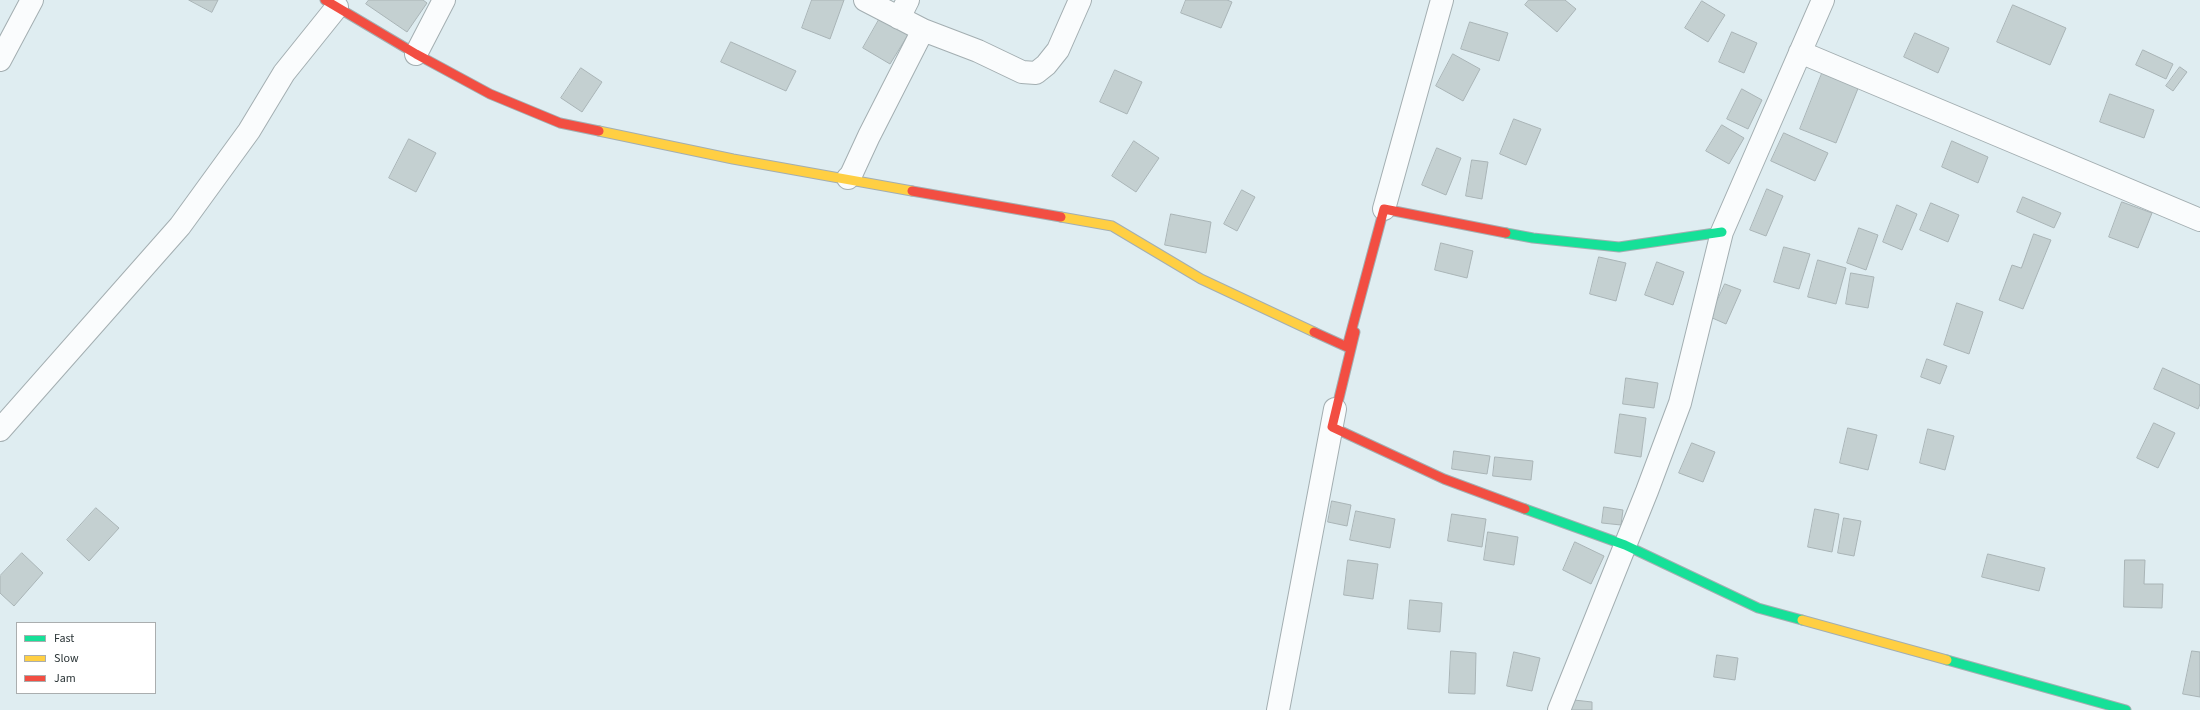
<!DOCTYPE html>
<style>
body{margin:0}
#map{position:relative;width:2200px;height:710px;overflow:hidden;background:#dfedf1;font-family:"Source Sans 3",sans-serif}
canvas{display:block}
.legend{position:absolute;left:16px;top:622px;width:140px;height:72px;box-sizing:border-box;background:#fff;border:1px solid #aaaeaf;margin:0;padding:5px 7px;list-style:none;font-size:12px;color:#2a3436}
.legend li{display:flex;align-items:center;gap:8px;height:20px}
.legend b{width:20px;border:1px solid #aaaeaf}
</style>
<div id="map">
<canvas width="2200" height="710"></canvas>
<ul class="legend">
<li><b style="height:5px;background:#16e098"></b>Fast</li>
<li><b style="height:5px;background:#ffcf43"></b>Slow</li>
<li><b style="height:5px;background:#f24e42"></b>Jam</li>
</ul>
</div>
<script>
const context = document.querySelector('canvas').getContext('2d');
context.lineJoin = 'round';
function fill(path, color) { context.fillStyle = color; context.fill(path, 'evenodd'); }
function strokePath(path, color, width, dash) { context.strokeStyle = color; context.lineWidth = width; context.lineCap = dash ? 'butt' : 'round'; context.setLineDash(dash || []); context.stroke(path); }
const building = new Path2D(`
 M189 0H218L212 12Z
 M369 0H423L427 3 407 32 366 4Z
 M812 0H844L830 39 802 28Z
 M1186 0H1227L1232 2 1221 28 1181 13Z
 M1529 0H1565L1576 9 1557 32 1525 5Z
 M1702 1 1725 15 1708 42 1685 28Z
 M2013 5 2066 28 2050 65 1997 42Z
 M880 18 908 35 890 64 863 48Z
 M1470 22 1508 33 1499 61 1461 49Z
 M1732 32 1757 43 1744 73 1719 62Z
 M1915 33 1949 48 1938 73 1904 57Z
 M731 42 796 71 786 91 721 62Z
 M2143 50 2173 64 2166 79 2136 65Z
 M1453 54 1480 69 1463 101 1436 86Z
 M2180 67 2187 72 2173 91 2166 86Z
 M581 68 602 82 582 112 561 98Z
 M1115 70 1142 82 1127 114 1100 102Z
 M1823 71 1859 86 1836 143 1800 129Z
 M1742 89 1762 100 1748 129 1727 119Z
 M2110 94 2154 110 2144 138 2100 122Z
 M1514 119 1541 129 1526 165 1500 154Z
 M1722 125 1744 138 1729 164 1706 151Z
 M1784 133 1828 153 1815 181 1771 161Z
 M409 139 436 153 416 192 389 178Z
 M1134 141 1159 158 1136 192 1112 176Z
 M1952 141 1988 157 1978 183 1942 167Z
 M1437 148 1461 158 1446 195 1422 185Z
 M1472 160 1488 162 1482 199 1466 196Z
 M1767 189 1783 196 1766 236 1750 230Z
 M1242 190 1255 197 1237 231 1224 224Z
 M2023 197 2061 213 2054 228 2017 212Z
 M2122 202 2152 213 2138 248 2109 237Z
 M1931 203 1959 215 1948 242 1920 230Z
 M1897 205 1917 214 1902 250 1883 242Z
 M1171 214 1211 222 1206 253 1165 245Z
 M1859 228 1878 235 1866 270 1847 263Z
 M2034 234 2051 240 2023 309 1999 300 2012 265 2021 268Z
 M1441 243 1473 251 1467 278 1435 270Z
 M1784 247 1810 254 1799 289 1774 282Z
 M1599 257 1626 263 1616 301 1590 294Z
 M1818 260 1846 268 1836 304 1808 297Z
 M1657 262 1684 272 1673 305 1645 295Z
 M1851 273 1874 277 1868 308 1846 304Z
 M1725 284 1741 290 1726 324 1710 317Z
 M1957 303 1983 312 1969 354 1944 345Z
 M1927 359 1947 366 1940 384 1921 377Z
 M2163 368 2200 385V404L2198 409 2154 389Z
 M1626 378 1658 383 1654 408 1623 404Z
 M1620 414 1646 418 1641 457 1615 453Z
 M2154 423 2175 433 2158 468 2137 458Z
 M1848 428 1877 435 1868 470 1840 463Z
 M1928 429 1954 436 1945 470 1920 463Z
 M1692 443 1715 452 1703 482 1679 473Z
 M1454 451 1490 456 1487 474 1452 469Z
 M1495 457 1533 461 1531 480 1493 476Z
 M1332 501 1351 505 1347 526 1328 522Z
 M1604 507 1623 510 1621 525 1602 523Z
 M96 508 119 528 89 561 67 540Z
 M1815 509 1839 514 1832 552 1808 547Z
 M1356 511 1395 519 1390 548 1350 540Z
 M1452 514 1486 519 1482 547 1448 541Z
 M1844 518 1861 521 1854 556 1838 553Z
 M1488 532 1518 537 1514 565 1484 560Z
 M1575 542 1604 556 1591 584 1563 570Z
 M22 553 43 573 14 606 0 593V576Z
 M1988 554 2045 568 2039 591 1982 577Z
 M1348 560 1378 564 1373 599 1344 595Z
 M2125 560H2145L2144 584H2163L2162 608 2124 607Z
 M1410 600 1442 603 1440 632 1408 629Z
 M1451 651 1476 653 1475 694 1449 693Z
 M2192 651 2200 652V697L2183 694Z
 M1514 652 1540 658 1532 691 1507 686Z
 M1717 655 1738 658 1735 680 1714 677Z
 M1565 699 1592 702V710H1564Z`);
const street = new Path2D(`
 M865 0 923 30
 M899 18 908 0
 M1800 52 2200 220
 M416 54 444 0
 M0 60 32 0
 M848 178 851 175 869 136 923 30 978 51 1022 72 1036 73 1046 65 1058 50 1080 0
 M1384 209 1442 0
 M0 430 180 226 249 131 284 73 337 7
 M1278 710 1335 409
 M1559 710 1647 491 1680 403 1722 232 1823 0`);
const fast = new Path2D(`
 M1506 233 1533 238 1619 247 1722 232
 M1525 509 1625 545 1758 608 1802 620
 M1947 660 2126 710`);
const slow = new Path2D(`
 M599 131 733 159 912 191
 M1061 217 1112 226 1201 279 1314 332
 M1802 620 1947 660`);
const jam = new Path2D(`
 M325 0 416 54 490 94 560 123 599 131
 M912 191 1061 217
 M1314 332 1347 347 1384 209 1506 233
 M1355 332 1332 427 1444 479 1525 509`);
fill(building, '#c4d0d1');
strokePath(building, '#a9b4b6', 1);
strokePath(street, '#a3aeb1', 24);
strokePath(fast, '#a3aeb1', 11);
strokePath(slow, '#a3aeb1', 11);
strokePath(jam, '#a3aeb1', 11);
strokePath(street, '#fafcfd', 22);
strokePath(fast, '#16e098', 9);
strokePath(slow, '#ffcf43', 9);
strokePath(jam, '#f24e42', 9);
</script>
